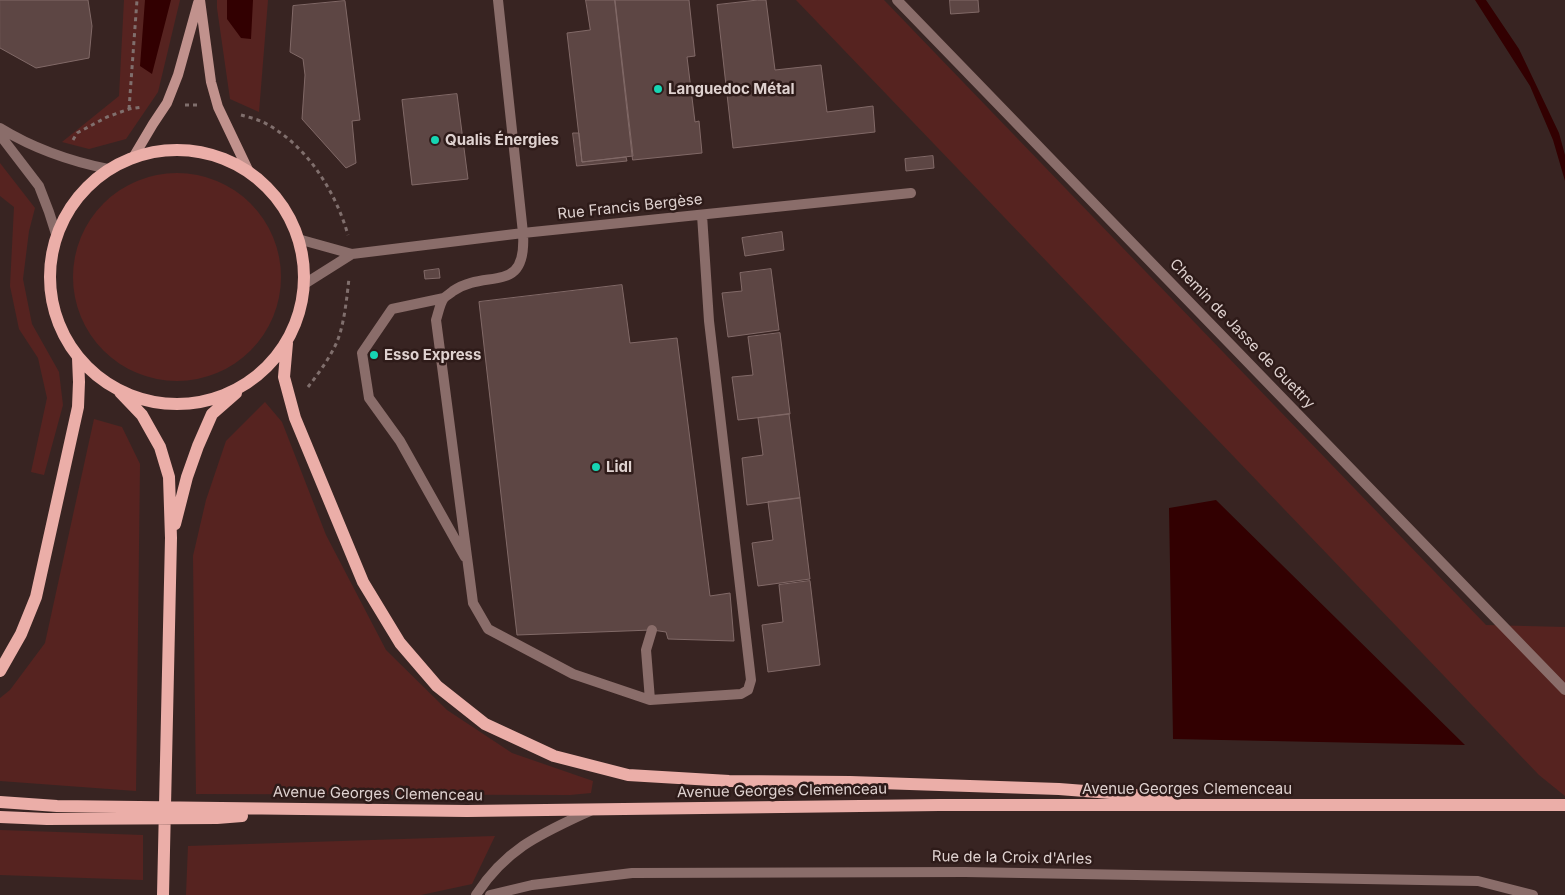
<!DOCTYPE html>
<meta charset="utf-8">
<style>
body{margin:0}
canvas{display:block;background:#382422}
</style>
<canvas width="1565" height="895"></canvas>
<script>
const context = document.querySelector('canvas').getContext('2d');
context.lineJoin = 'round';
function fill(path, color) { context.fillStyle = color; context.fill(path, 'evenodd'); }
function strokePath(path, color, width, dash) { context.strokeStyle = color; context.lineWidth = width; context.lineCap = dash ? 'butt' : 'round'; context.setLineDash(dash || []); context.stroke(path); }
function write(font, color, halo, rows, align = 'center') {
  context.font = font + ' Inter,sans-serif'; context.lineWidth = 5; context.setLineDash([]); context.textBaseline = 'middle'; context.strokeStyle = halo; context.fillStyle = color; for (const [text, x, y, turn = 0] of rows) {
    context.save(); context.translate(x, y); context.rotate((+turn || 0) * Math.PI / 180); context.textAlign = isNaN(turn) ? turn : align; if (halo) context.strokeText(text, 0, 0); context.fillText(text, 0, 0); context.restore();
  }
}
const green = new Path2D(`
 M124 0H180L158 92 126 139 89 149 62 142 119 96Z
 M217 0H268L259 112 230 99 217 8Z
 M796 0H884L1486 625 1565 627V796L1539 775Z
 M0 163 35 208 29 231 23 279 32 324 59 372 63 405 44 475 31 472 47 398 38 358 19 329 10 286 14 207 0 196Z
 M73 277a104 104 0 1 1 208 0a104 104 0 1 1-208 0Z
 M265 402 282 422 326 535 386 650 447 710 512 753 593 781 591 793 570 795 196 794 193 556 206 500 226 441Z
 M94 419 122 427 140 464 136 791 0 781V698L10 690 45 643Z
 M0 830 143 835V880L0 875Z
 M495 836 472 884 421 895H186L188 846Z`);
const water = new Path2D(`
 M145 0H171L152 74 140 66Z
 M227 0H253L251 39 241 38 227 19Z
 M1475 0H1486L1519 49 1559 133 1565 155V181L1553 140 1530 86Z
 M1216 500 1465 745 1173 739 1169 508Z`);
const building = new Path2D(`
 M0 0H88L92 26 89 58 36 68 0 48Z
 M586 0H615L633 156 582 162 567 33 590 30Z
 M615 0H689L695 56 687 57 695 122 699 121 702 153 633 160Z
 M758 0H766L775 70 821 65 827 112 873 106 875 132 733 148 717 5Z
 M950 0H978L979 12 951 14Z
 M345 1 360 120 352 121 356 163 346 168 302 119 305 75 303 59 290 52 293 6Z
 M457 94 468 179 412 185 402 100Z
 M573 133H579L582 162 626 157 627 161 577 166Z
 M933 156 934 168 906 171 905 159Z
 M782 232 784 250 745 256 742 238Z
 M439 269 440 278 425 279 424 271Z
 M771 269 779 330 728 337 722 293 742 291 740 273Z
 M622 285 630 343 677 338 710 596 730 593 734 641 668 639 666 632 652 630 517 635 479 302Z
 M780 333 790 414 738 420 732 377 753 375 748 337Z
 M789 414 800 498 747 505 742 458 763 455 758 418Z
 M800 498 810 579 758 586 752 543 773 540 768 502Z
 M810 581 820 665 768 672 762 625 783 622 779 585Z`);
const path = new Path2D(`
 M185 105H199
 M129 109 137 0
 M241 115C248 117 256 119 263 122 306 144 335 190 348 235
 M73 140 77 133 107 117 129 109 142 107
 M308 387C318 374 329 359 336 344 344 327 347 297 349 278`);
const lane = new Path2D(`
 M498 0 523 233C527 296 487 268 453 291 451 293 446 296 444 298 440 303 438 314 436 320L473 603 488 629 573 674 650 700 741 694 748 690 751 680 709 321 702 215
 M298 239 352 254 523 233 911 193
 M306 283 352 254
 M444 298 392 309 362 353 369 398 400 441 465 557
 M650 700 646 650 652 630
 M476 895C507 847 543 833 592 810`);
const street = new Path2D(`
 M897 0 1565 690
 M0 128C34 149 69 161 108 169
 M0 135 39 186 49 212 56 234
 M490 895 532 885 632 873 965 872 1478 881 1533 895`);
const secondary = new Path2D(`
 M200 0 211 82 218 107 249 172
 M134 156 153 124 167 103 178 75 198 3`);
const primary = new Path2D(`
 M50 277a127 127 0 1 1 254 0a127 127 0 1 1-254 0Z
 M287 343 284 377 295 418 363 582 400 643 437 686 485 724 554 756 628 775 729 781 850 782 1059 789 1175 798
 M120 392 142 415 160 447 169 477 171 538 163 895
 M175 524 187 477 198 446 212 414 236 393
 M0 671 21 634 36 597 78 407 79 382 78 358
 M0 802 57 806 467 811 939 805H1565
 M0 817 47 819 217 818 242 816`);
const markers = [
 [658,89,5,"#16d5b3"],
 [435,140,5,"#16d5b3"],
 [374,355,5,"#16d5b3"],
 [596,467,5,"#16d5b3"]
];
const poiNames = [
 ["Languedoc Métal",668,89],
 ["Qualis Énergies",445,140],
 ["Esso Express",384,355],
 ["Lidl",606,467]
];
const streetNames = [
 ["Rue Francis Bergèse",630,207,-6],
 ["Chemin de Jasse de Guettry",1242,334,46],
 ["Avenue Georges Clemenceau",1187,789],
 ["Avenue Georges Clemenceau",782,791,-1],
 ["Avenue Georges Clemenceau",378,794,1],
 ["Rue de la Croix d'Arles",1012,858,1]
];
fill(green, '#562320');
fill(water, '#320001');
fill(building, '#5d4644');
strokePath(building, '#816967', 1);
strokePath(path, '#806f6d', 3, [4, 4]);
strokePath(lane, '#8a6d6a', 10);
strokePath(street, '#8a6d6a', 10);
strokePath(secondary, '#c1928d', 10);
strokePath(primary, '#ebaea8', 12);
for (const [x, y, r, color] of markers) { const dot = new Path2D(); dot.arc(x, y, r, 0, 2 * Math.PI); context.fillStyle = color; context.fill(dot); strokePath(dot, '#2e1b19', 2); }
write('bold 15px', '#dfd2d0', '#2e1b19', poiNames, 'left');
write('15px', '#dfd2d0', '#2e1b19', streetNames);
</script>
